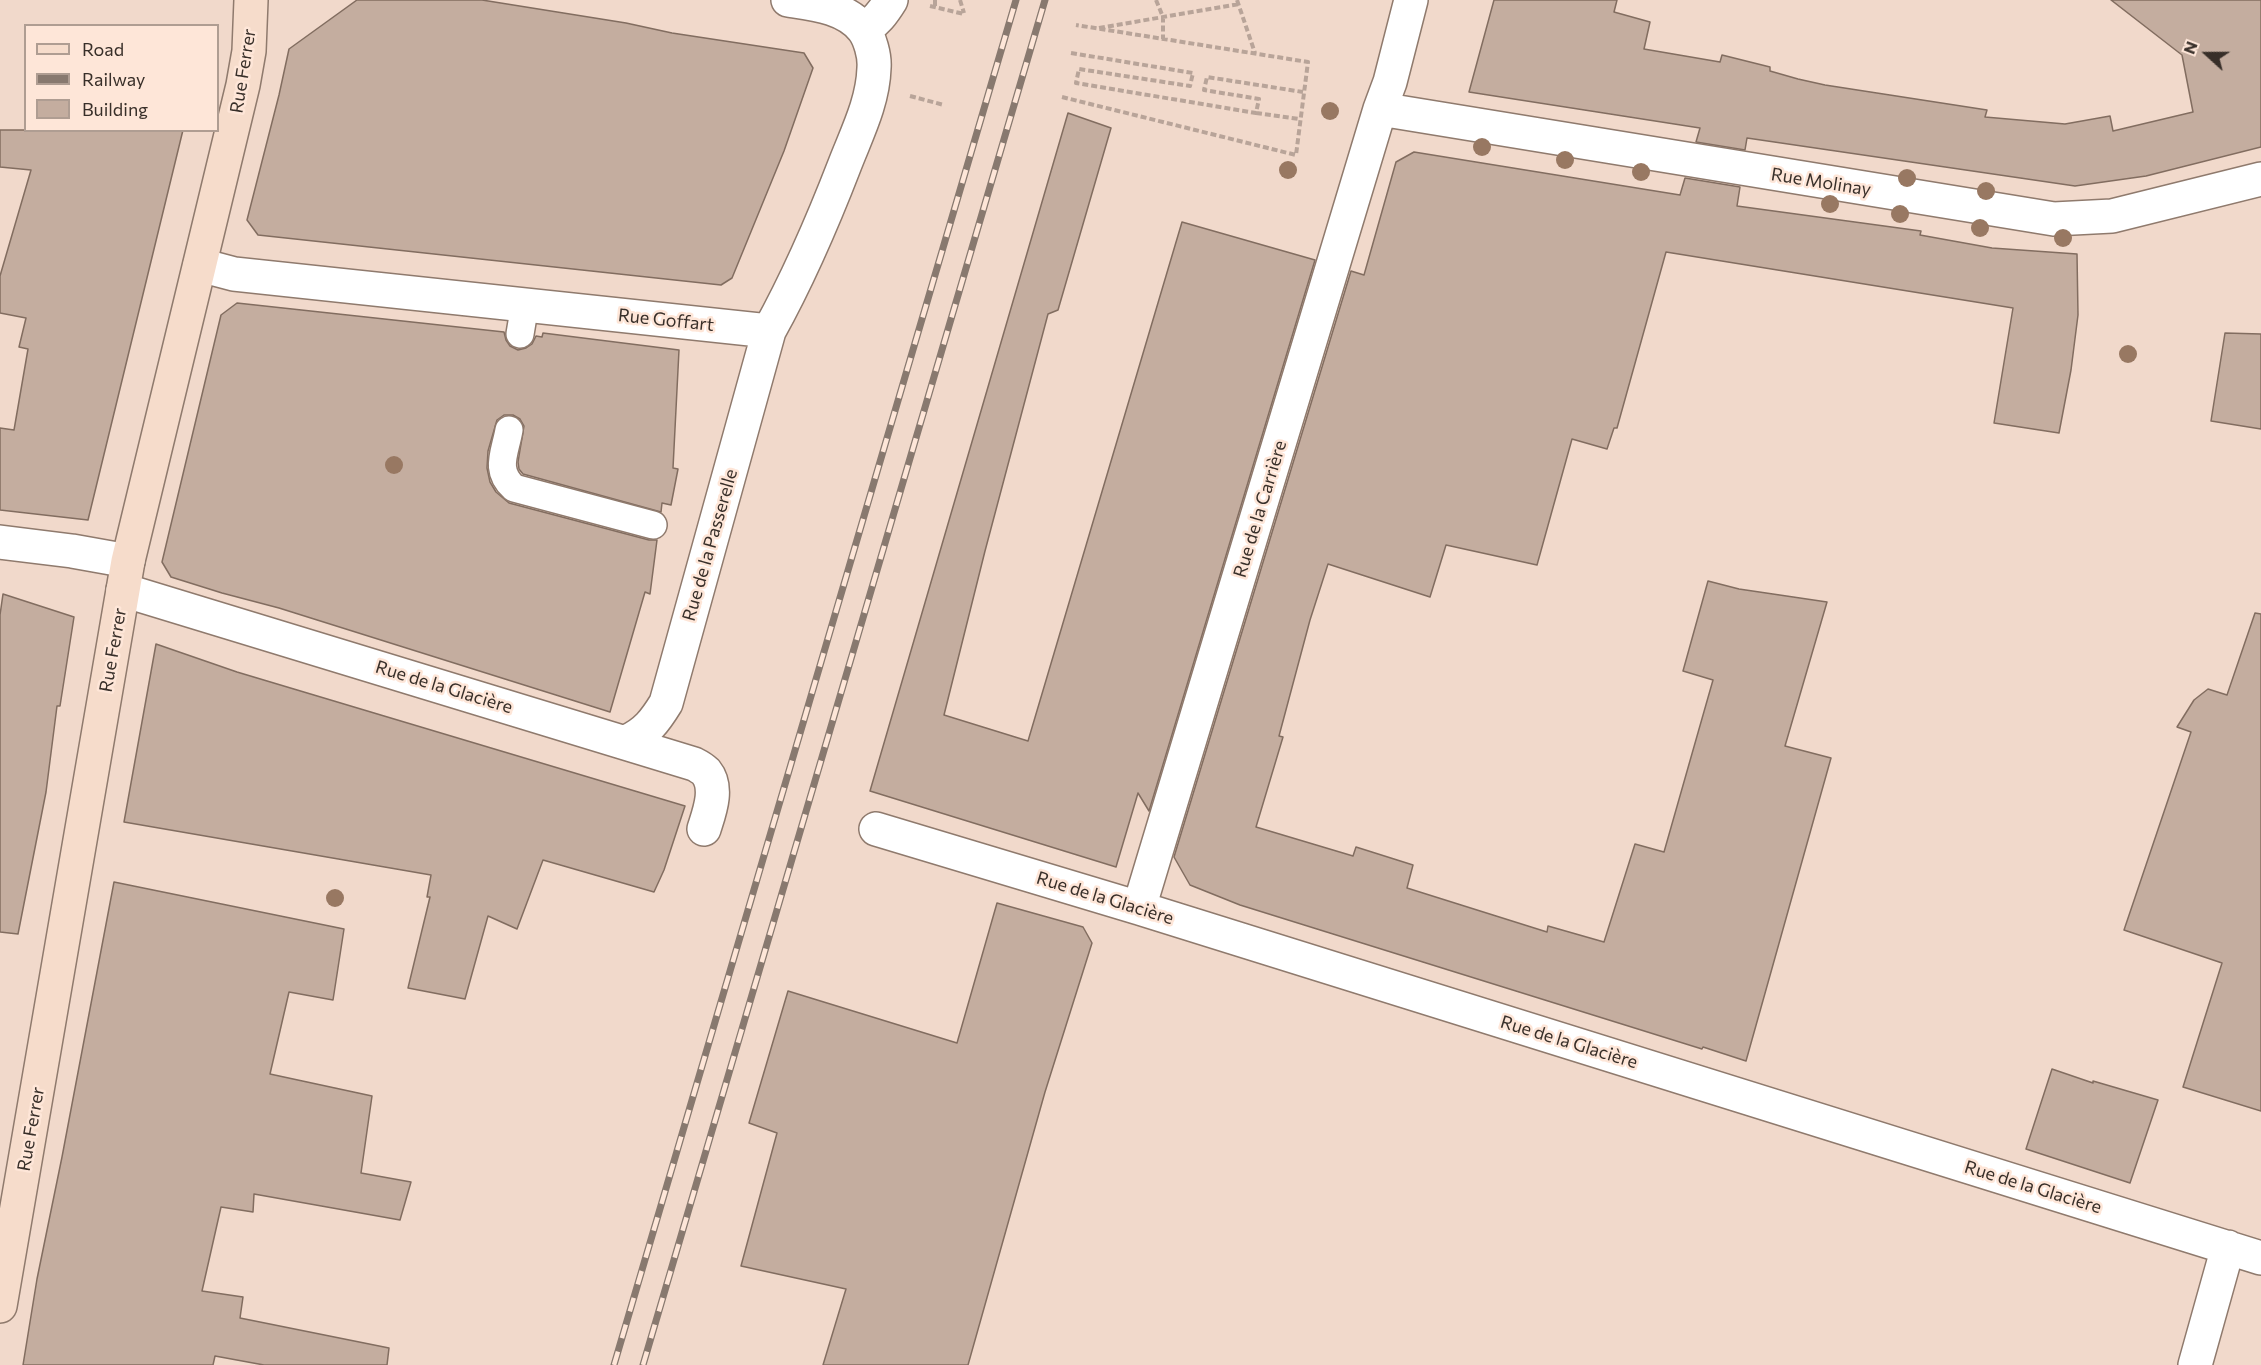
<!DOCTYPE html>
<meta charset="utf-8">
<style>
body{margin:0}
#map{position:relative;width:2261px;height:1365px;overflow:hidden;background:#f1d9cb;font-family:Commissioner,sans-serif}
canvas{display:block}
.legend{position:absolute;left:24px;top:24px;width:195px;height:108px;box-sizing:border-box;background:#fee6d8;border:2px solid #af9d92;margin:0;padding:8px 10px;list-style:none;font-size:18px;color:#382f29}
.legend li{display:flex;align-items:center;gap:12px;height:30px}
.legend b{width:30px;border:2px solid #af9d92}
.north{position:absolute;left:2177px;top:24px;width:60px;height:60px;-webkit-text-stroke:4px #fee6d8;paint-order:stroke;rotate:291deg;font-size:16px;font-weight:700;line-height:24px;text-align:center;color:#382f29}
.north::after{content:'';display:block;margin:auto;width:21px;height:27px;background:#382f29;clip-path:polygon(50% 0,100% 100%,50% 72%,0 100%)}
</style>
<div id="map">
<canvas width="2261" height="1365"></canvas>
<ul class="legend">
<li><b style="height:8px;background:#f6dccb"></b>Road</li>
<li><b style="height:8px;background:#88796f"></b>Railway</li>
<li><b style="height:16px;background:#c4ad9f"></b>Building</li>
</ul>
<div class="north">N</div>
</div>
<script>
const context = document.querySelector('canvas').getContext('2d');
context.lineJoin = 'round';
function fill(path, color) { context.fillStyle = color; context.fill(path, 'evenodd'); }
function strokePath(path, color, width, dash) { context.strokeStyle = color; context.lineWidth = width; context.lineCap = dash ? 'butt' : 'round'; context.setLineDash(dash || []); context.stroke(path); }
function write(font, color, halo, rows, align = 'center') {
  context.font = font + ' Commissioner,sans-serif'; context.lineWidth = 5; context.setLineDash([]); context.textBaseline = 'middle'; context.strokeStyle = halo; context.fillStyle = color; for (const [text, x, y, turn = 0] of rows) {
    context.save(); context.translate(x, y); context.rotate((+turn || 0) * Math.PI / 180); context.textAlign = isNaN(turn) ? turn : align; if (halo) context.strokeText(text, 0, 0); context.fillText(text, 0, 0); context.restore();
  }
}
const building = new Path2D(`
 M357 0H482L626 23 672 33 804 53 813 68 784 151 732 278 721 285 258 235 247 220 279 95 289 49Z
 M1494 0H1617L1614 12 1650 22 1644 49 1720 62 1722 55 1770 67V71L1798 79 1825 85 1987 110 1985 117 2065 124 2110 116 2113 131 2193 112 2182 55 2111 0H2261V147L2146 176 2075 186 1747 138 1745 150 1696 142 1700 128 1469 92Z
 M1068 113 1111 128 1058 310 1048 314 985 551 944 715 1028 741 1182 222 1315 260 1149 811 1138 793 1116 867 870 791Z
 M0 130H183L88 520 0 510V428L14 430 28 349 19 347 26 318 0 313V276L31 170 0 167Z
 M1414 152 1680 195 1685 178 1740 187 1737 206 1921 231 1920 235 1992 248 2077 254 2078 315 2071 370 2059 433 1994 423 2013 308 1666 252 1617 428H1614L1607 449 1572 439 1537 565 1446 545 1430 597 1328 564 1310 620 1279 736 1283 737 1256 827 1353 856 1356 847 1413 865 1407 888 1547 932 1548 926 1604 942 1635 844 1664 852 1713 680 1683 671 1708 581 1739 589 1827 602 1785 746 1831 758 1746 1061 1703 1047 1702 1049 1240 905 1190 885 1174 857 1351 271 1364 275 1396 162Z
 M237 303 504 332 506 340 510 346 518 350 526 348 532 344 536 336 542 337 543 333 679 350 673 468 678 469 671 505 662 503 661 512 523 474 519 469 518 462 524 426 520 419 513 415H504L497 420 488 451 487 468 490 482 496 492 509 503 649 540H657L650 594 645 592 610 712 279 608 222 593 171 577 162 562 221 315Z
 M2225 333 2261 334V429L2211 421Z
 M3 594 74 617 60 706H57L46 792 18 934 0 932V615Z
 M2255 613 2261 614V1111L2183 1087 2222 963 2124 930 2191 732 2177 727 2194 700 2208 689 2227 695Z
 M156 644 237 672 685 806 664 870 654 892 543 860 517 929 488 916 465 999 408 988 430 897H427L431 875 124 822Z
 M114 882 344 929 333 1000 289 992 270 1074 372 1096 361 1173 411 1182 400 1220 254 1194 253 1212 221 1207 202 1291 243 1297 240 1318 389 1348 387 1365H264L215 1356 213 1365H23L37 1279 62 1157Z
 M997 903 1083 927 1092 943 1045 1092 968 1365H823L846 1289 741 1266 777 1133 749 1123 788 991 957 1043Z
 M2052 1069 2093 1083V1081L2158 1100 2130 1183 2026 1149Z`);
const path = new Path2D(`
 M935 0V7
 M960 0 964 13
 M1156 0 1163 17V39
 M1237 0 1255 53
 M930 6 964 14
 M1099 28 1239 4
 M1071 53 1193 73 1190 86 1079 69 1076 83 1256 113 1259 99 1204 90 1207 77 1303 92
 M910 96 944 105
 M1062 97 1296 155 1308 62 1076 25
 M1256 113 1299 119`);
const lane = new Path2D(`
 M520 334 525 304
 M509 430C505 453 494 470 514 488L653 525`);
const street = new Path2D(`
 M864 30C876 22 883 13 891 0
 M1380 109 2054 219 2112 216 2261 179
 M200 265 234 274 769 331C799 277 823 221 845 164 857 133 873 102 874 68 875 56 870 38 863 29 845 7 814 4 788 0
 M0 542 72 551 128 561
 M123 590 694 764C698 766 703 769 706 772 719 788 709 813 704 829
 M626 742C646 733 655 721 666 703L769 331
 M876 829 1139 908 2261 1258
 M1139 908 1380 109 1390 82 1411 0
 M2195 1365 2228 1247`);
const secondary = new Path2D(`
 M0 1306 128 561 243 85 249 51 251 0`);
const rail = new Path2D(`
 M614 1365 1016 0
 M643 1365 1045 0`);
const trees = [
 [1330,111],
 [1482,147],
 [1565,160],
 [1288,170],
 [1641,172],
 [1907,178],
 [1986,191],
 [1830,204],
 [1900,214],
 [1980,228],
 [2063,238],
 [2128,354],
 [394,465],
 [335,898]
];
const streetNames = [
 ["Rue Ferrer",243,71,-81],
 ["Rue Molinay",1821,182,9],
 ["Rue Goffart",666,320,6],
 ["Rue de la Carrière",1260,509,-73],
 ["Rue de la Passerelle",710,545,-74],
 ["Rue Ferrer",113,650,-80],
 ["Rue de la Glacière",444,687,17],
 ["Rue de la Glacière",1105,898,17],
 ["Rue de la Glacière",1569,1042,17],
 ["Rue Ferrer",31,1129,-80],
 ["Rue de la Glacière",2033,1187,17]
];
fill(building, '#c4ad9f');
strokePath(building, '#826d60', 1.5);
strokePath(lane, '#8f7a6d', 30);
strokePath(street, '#8f7a6d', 36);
strokePath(secondary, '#8f7a6d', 36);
strokePath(path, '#b8a499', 4, [6, 3]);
strokePath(lane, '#fff', 27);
strokePath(street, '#fff', 33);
strokePath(secondary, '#f6dccb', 33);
strokePath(rail, '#88796f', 7);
strokePath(rail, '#fee6d8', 4.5, [14]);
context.fillStyle = '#987862';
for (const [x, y] of trees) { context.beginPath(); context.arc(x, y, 9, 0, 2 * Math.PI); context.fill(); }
write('18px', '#382f29', '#fee6d8', streetNames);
</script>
